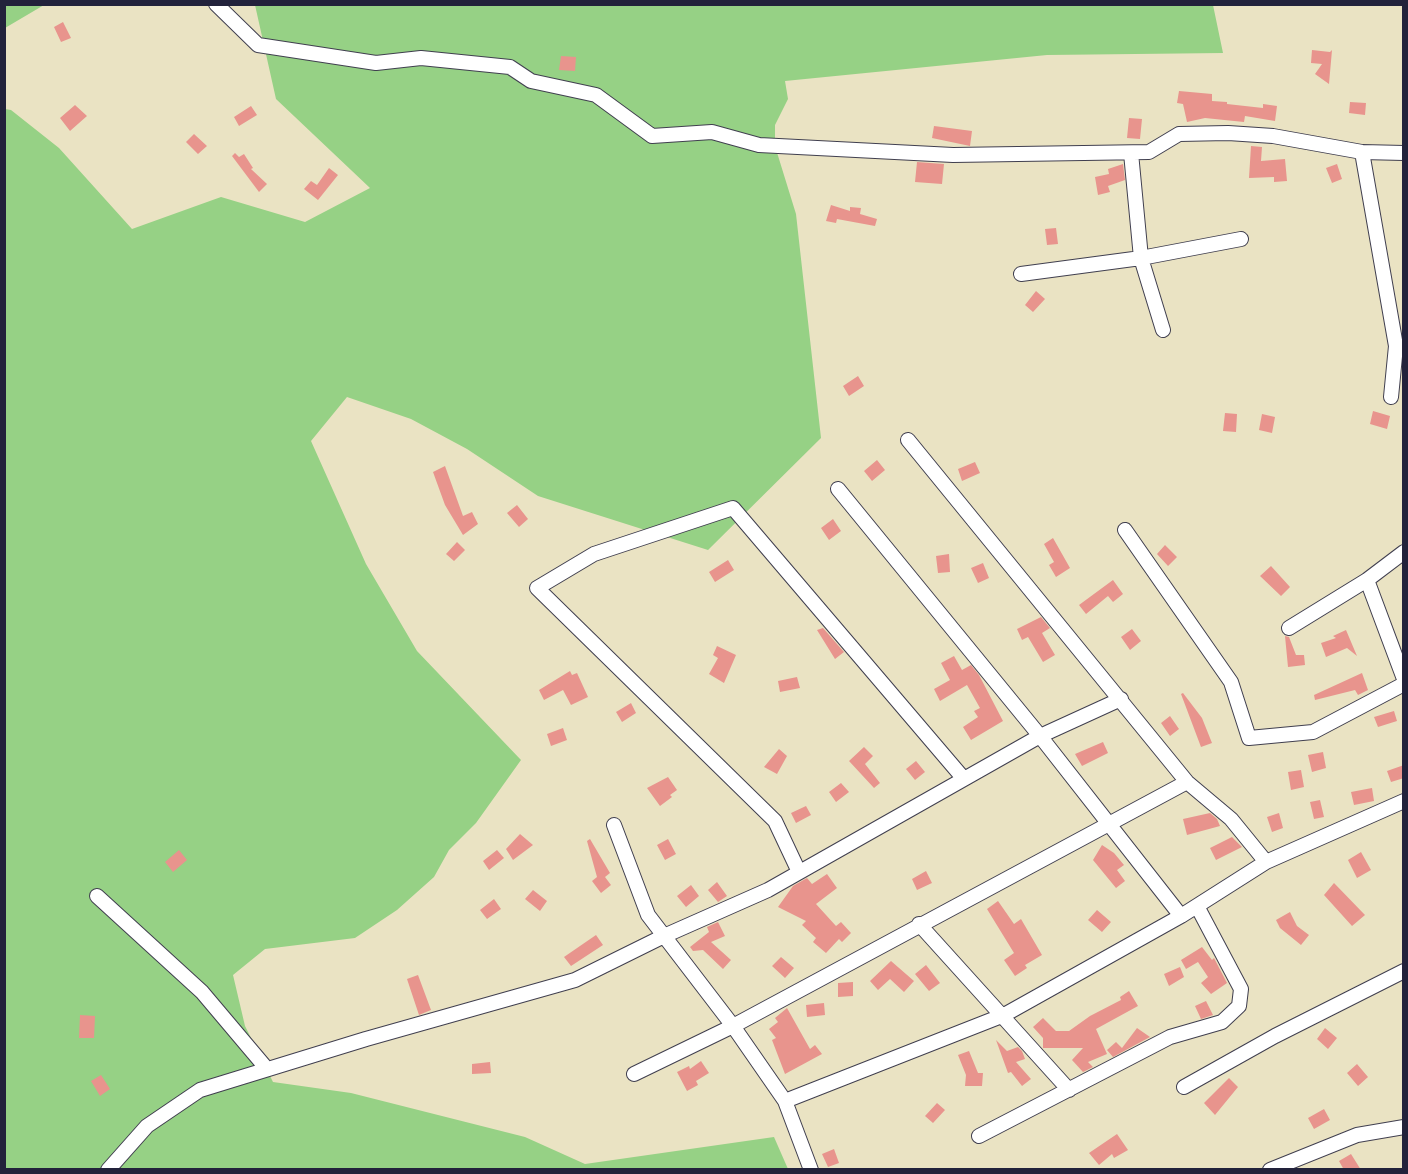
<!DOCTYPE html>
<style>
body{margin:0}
#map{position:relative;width:1408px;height:1174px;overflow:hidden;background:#eae3c3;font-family:"Balsamiq Sans",sans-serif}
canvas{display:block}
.frame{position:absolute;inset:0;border:6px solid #22223b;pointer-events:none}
</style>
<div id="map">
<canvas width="1408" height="1174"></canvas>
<div class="frame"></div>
</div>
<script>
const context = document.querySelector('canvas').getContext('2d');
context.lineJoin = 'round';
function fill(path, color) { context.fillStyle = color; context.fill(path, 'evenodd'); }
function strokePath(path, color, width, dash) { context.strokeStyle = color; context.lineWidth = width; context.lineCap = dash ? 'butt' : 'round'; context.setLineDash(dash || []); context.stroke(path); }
const green = new Path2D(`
 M5 4H44V5L5 28Z
 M255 5H1213L1223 53 1047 55 785 81 788 99 775 125V146L796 214 821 438 708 550 538 496 467 449 411 419 347 397 311 441 366 564 417 651 521 760 476 823 449 850 434 877 397 910 355 938 265 949 233 975 245 1026 273 1082 351 1093 525 1137 585 1164 774 1137 788 1169 5 1170V109L11 110 59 148 132 229 221 197 305 222 370 188 276 99Z`);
const building = new Path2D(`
 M63 22 71 38 61 42 54 27Z
 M1312 50 1330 52 1332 50 1329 84 1315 74 1322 64 1311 63Z
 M561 56 576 57 575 71 559 70Z
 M1179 91 1212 94V101L1227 102V104L1263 108V104L1277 106 1275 121 1245 116 1244 122 1205 118 1187 122 1183 104 1177 103Z
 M1350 102 1366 103 1365 115 1349 113Z
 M75 105 87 116 70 131 60 118Z
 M251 106 257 115 239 126 234 117Z
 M1129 118 1142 119 1140 139 1127 138Z
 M934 126 972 131 970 146 932 138Z
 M194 134 207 146 198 154 186 142Z
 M1251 146 1262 147 1261 161 1285 159 1287 181 1274 182V177L1249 178Z
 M235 153 239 157 244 154 253 168 251 169 267 184 259 192 232 156Z
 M917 162 944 164 942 184 915 182Z
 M1123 164 1125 180 1108 186 1110 192 1098 195 1095 177 1109 174 1108 169Z
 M1337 164 1342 179 1332 183 1326 168Z
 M329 168 338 175 318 200 304 189 311 181 317 185Z
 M831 205 850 211V207L861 208 860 214 877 219 875 226 837 219 836 223 826 221Z
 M1056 228 1058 244 1047 245 1045 229Z
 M1036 291 1045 299 1033 312 1025 305Z
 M858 376 864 386 849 396 843 386Z
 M1373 411 1390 416 1387 429 1370 424Z
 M1225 413 1237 414 1236 432 1223 431Z
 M1262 414 1275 417 1272 433 1259 430Z
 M877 460 885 470 872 481 864 471Z
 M975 462 980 473 962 481 958 469Z
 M445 466 463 516 472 512 478 524 463 535 445 505 433 472Z
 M517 505 528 519 519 527 507 513Z
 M833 519 841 531 829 540 821 528Z
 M1053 538 1070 568 1056 577 1049 565 1054 562 1044 544Z
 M457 542 465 550 454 561 446 554Z
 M1165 545 1177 557 1168 566 1157 554Z
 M949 554 950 572 938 573 936 556Z
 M728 560 734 570 715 582 709 572Z
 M983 563 989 578 978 583 971 568Z
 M1271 566 1290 587 1281 596 1260 576Z
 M1113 580 1123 594 1113 602 1108 596 1086 614 1079 605Z
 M1041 617 1050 628 1042 633 1055 655 1043 662 1028 637 1022 640 1017 629Z
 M823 628 844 652 835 659 817 630Z
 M1132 629 1141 641 1130 650 1121 637Z
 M1346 630 1357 656 1347 648 1326 657 1321 643 1336 638 1333 636Z
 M1285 636 1289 637 1296 655H1304L1305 665 1288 667Z
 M717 646 736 655 724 683 709 674 718 658 713 655Z
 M954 656 962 670 971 665 979 675 1003 721 971 740 963 727 978 717 974 711 980 708 967 685 940 701 934 689 950 680 941 663Z
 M570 671 572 675 577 673 588 697 571 705 563 690 544 700 539 690Z
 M1362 673 1368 690 1358 695 1355 690 1315 700 1314 695Z
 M797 677 800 688 780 692 778 681Z
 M1183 693 1202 718 1212 743 1201 747 1181 694Z
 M631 703 636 713 622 722 616 712Z
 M1394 711 1397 721 1378 727 1374 717Z
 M1170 716 1179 729 1170 736 1161 723Z
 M563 728 567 740 551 746 547 734Z
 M1103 742 1108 753 1082 766 1075 754Z
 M864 747 873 756 865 764 880 783 874 788 849 761Z
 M779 749 787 756 777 774 764 767Z
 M1323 752 1326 768 1312 772 1308 755Z
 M916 761 925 772 915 780 906 769Z
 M1404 765V778L1391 782 1387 771Z
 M1301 770 1304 787 1291 790 1288 772Z
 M668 777 677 790 670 795 672 797 660 806 647 788Z
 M841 783 849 792 836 802 829 792Z
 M1372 788 1374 801 1354 805 1351 792Z
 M1320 800 1324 817 1314 819 1310 802Z
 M806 806 811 815 796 823 791 813Z
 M1210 813 1217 819 1220 826 1187 835 1183 819Z
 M1279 813 1283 828 1272 832 1267 817Z
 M520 834 533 845 513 860 506 849Z
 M1232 837 1242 847 1216 860 1210 848Z
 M590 839 610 873 605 877 611 885 601 893 592 881 597 877 587 841Z
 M668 839 676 854 665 860 657 845Z
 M1102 845 1114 853 1124 865 1117 870 1125 881 1116 888 1093 860Z
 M179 850 187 860 173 872 165 862Z
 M497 850 504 858 489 870 483 861Z
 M1361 852 1371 870 1357 878 1348 860Z
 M926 871 932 883 917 890 912 879Z
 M827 874 837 888 816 904 836 926 841 922 851 933 842 942 839 939 826 953 813 942 816 938 802 925 806 921 778 907 793 886 807 878 812 884Z
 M717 882 727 896 718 902 708 890Z
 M1334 883 1365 915 1352 926 1324 895Z
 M691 885 699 896 686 907 677 896Z
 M533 890 547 901 540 911 525 899Z
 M494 899 501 909 487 919 480 910Z
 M998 901 1014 924 1021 919 1042 955 1025 965 1027 968 1015 976 1004 960 1014 953 987 909Z
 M1097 910 1111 922 1102 932 1088 920Z
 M1290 912 1297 926 1309 935 1301 945 1280 928 1276 920Z
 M718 922 725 936 711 942 731 960 723 969 703 950 693 951 690 947 709 932 707 927Z
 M596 935 603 945 571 966 564 957Z
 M1202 947 1212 960 1214 958 1227 983 1211 994 1201 983 1208 977 1198 962 1186 969 1181 960Z
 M781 957 794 968 785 978 772 966Z
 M891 961 914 981 904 992 890 979 878 990 870 981Z
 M926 965 940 983 929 991 915 974Z
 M1180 967 1184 977 1169 986 1164 974Z
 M418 975 431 1010 419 1015 407 979Z
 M853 982V996L838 997V983Z
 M1129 991 1138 1006 1096 1029 1107 1054 1088 1062 1093 1067 1083 1072 1072 1060 1083 1048H1043V1038L1033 1027 1043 1018 1056 1031H1069L1090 1016 1121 1000 1120 997Z
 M1206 1001 1213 1015 1201 1019 1195 1006Z
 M824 1003 825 1015 807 1017 806 1005Z
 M787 1008 810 1049 815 1045 822 1054 785 1074 772 1040 776 1038 769 1029 778 1022 775 1018Z
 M80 1015 95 1016 94 1038H79Z
 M1137 1028 1150 1037 1113 1057 1107 1050 1116 1042 1122 1048Z
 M1325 1028 1337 1038 1328 1049 1317 1039Z
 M996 1040 1007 1051 1018 1047 1022 1051 1025 1059 1016 1062 1031 1079 1022 1086 1011 1072 1008 1073Z
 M969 1051 978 1073H983L982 1086H965L966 1075 958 1055Z
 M701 1061 709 1073 696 1081 698 1085 687 1091 677 1072 689 1066 690 1069Z
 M490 1062 491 1073 472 1074V1064Z
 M1357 1064 1368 1077 1358 1086 1347 1073Z
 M101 1075 110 1089 100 1096 91 1081Z
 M1229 1078 1238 1087 1215 1115 1204 1103Z
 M937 1103 945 1110 933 1123 925 1116Z
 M1324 1109 1330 1120 1314 1129 1308 1118Z
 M1117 1134 1128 1150 1114 1158 1112 1154 1099 1165 1089 1153Z
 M834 1149 839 1163 828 1167 822 1154Z
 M1351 1154 1361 1170H1344L1339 1161Z`);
const minor = new Path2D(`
 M216 4 258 45 376 63 421 58 510 67 531 81 596 95 652 136 712 132 759 145 953 155 1149 152 1179 134 1228 133 1273 136 1362 152 1404 153
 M1362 152 1396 346 1391 397
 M1131 153 1141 258 1163 330
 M1021 274 1141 258 1241 239
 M908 440 1187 782 1231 819 1266 862
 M838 489 1040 736 1181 916
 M1125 530 1231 682 1249 738 1313 732 1404 684
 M1367 580 1404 679
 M1289 628 1367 580 1404 552
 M614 825 648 915 733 1026 785 1101 811 1170
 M799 872 775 821 537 588 594 554 733 508 964 779
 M97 896 202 992 267 1069
 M919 924 1069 1090
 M634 1074 733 1026 1187 782
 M1184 1087 1275 1036 1404 971
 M785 1101 1004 1015 1181 916 1266 862 1404 801
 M979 1136 1170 1037 1222 1022 1239 1006 1241 989 1197 906
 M108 1170 147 1126 200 1090 366 1039 575 980 664 936 768 890 1040 736 1121 699
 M1270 1170 1357 1135 1404 1127`);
fill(green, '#96d185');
fill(building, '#e8948d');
strokePath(minor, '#403f4f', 16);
strokePath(minor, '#fff', 14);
</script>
